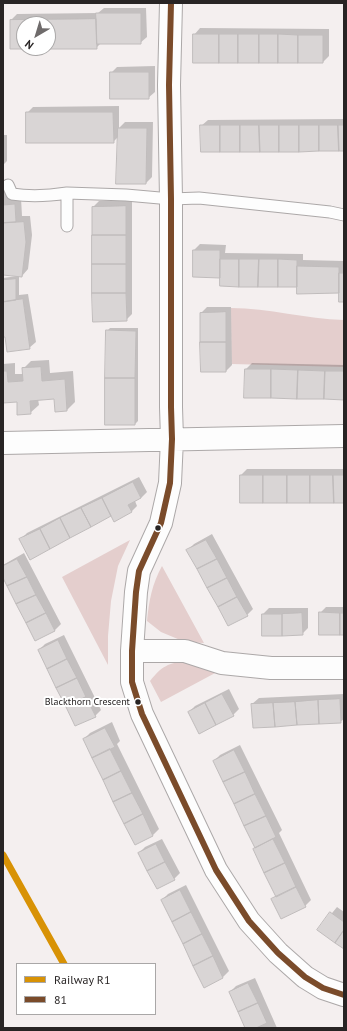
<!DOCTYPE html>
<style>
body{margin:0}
#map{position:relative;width:347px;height:1031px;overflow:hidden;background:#f4efef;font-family:"PT Sans",sans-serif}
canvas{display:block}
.frame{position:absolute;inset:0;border:4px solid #282424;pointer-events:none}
.legend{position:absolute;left:16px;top:963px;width:140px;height:52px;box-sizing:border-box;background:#fff;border:1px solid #a9a7a7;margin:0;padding:5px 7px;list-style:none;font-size:12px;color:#282424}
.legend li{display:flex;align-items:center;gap:8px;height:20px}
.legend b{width:20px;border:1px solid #a9a7a7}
.north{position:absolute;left:16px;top:16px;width:40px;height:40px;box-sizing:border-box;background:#fff;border:1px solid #a9a7a7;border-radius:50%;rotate:218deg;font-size:11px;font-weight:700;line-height:16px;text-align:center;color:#282424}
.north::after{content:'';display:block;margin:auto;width:14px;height:18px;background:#6f6b6b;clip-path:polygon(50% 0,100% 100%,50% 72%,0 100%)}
</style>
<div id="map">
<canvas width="347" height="1031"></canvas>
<div class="frame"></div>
<ul class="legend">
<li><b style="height:5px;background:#d89205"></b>Railway R1</li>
<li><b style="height:5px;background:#7a4b2a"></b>81</li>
</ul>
<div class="north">N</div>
</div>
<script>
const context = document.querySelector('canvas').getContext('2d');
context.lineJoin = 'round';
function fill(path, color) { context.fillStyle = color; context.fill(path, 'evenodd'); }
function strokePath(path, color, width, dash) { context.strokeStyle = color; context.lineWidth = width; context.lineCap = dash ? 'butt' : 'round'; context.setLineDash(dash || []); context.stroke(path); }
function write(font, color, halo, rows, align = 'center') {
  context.font = font + ' "PT Sans",sans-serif'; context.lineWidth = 4; context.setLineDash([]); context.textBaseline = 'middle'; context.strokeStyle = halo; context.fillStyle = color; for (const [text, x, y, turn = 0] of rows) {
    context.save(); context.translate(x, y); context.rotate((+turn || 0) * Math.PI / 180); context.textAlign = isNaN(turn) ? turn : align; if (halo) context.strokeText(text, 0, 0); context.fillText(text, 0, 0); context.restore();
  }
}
const green = new Path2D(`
 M231 308C269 308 306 319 344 320V367L232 364Z
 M130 540 118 566 111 601 108 636V665L62 577Z
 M162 566 204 643 185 642 161 632 147 621C149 601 152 584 162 566Z
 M187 661 217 672 161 702 150 681C162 666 168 663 187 661Z`);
const shadow = new Path2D(`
 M104 8H146L147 37 140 43H101L96 48H11V20L17 14 98 13ZM24 24H48V48H24Z
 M200 28 329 29V56L323 62 194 35Z
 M155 66V92L148 98 111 73 117 67Z
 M119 106V128L125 122H153L152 177 146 183 119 136 113 142 27 113 33 107Z
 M344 119V150L201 126 208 120Z
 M3 135H7V161L4 164Z
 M8 186 9 199 21 198 22 216H30L32 235 28 269 22 276 19 275V295L28 294 36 342 29 348 6 335 3 336V278L18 276 3 274V187Z
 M99 201H132V314L126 320 93 207Z
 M200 244 226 245 225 253 303 254V260L344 261V301L340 292 221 277 194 250Z
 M207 307H231L232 365 226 371 201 313Z
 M110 328H138V421L135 424 107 331Z
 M49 360 50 373 73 371 75 402 67 410 56 411 55 398 38 399 39 405 30 413 17 401 3 402V364L15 363V374H23V369L31 361Z
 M252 363 344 365V399L245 397 246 369Z
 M247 469H344V502L241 475Z
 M139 477 147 492 141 498 135 501 137 506 131 512 112 515 21 539 27 533Z
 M212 534 253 609 247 615 188 550 194 544Z
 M24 553 61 624 55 630 36 639 3 576V565Z
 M326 607H344V634L320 613Z
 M269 608H308V628L302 634 263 614Z
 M64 635 101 710 95 716 39 650 45 644Z
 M229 689 239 709 233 715 199 733 189 712 195 706Z
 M344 694V719L340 722 252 704 259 698Z
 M112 722 120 741 117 744 159 829 153 835 135 844 84 739 90 733Z
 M240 745 282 830 279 833 311 900 305 906 272 900 277 895 254 849 256 847 214 761 220 755Z
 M162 839 180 873 174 879 139 853 145 847Z
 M186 885 229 971 223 977 205 986 162 900 168 894Z
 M337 907 344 912V948L319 929Z
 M255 978 277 1028H246L230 992 236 986Z`);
const building = new Path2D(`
 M96 13H141V44H97Z
 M96 19 97 49H10V20ZM24 24H48V48H24Z
 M193 34H219V63H193Z
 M219 34H238V63H219Z
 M238 34H259V63H238Z
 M259 34H278V63H259Z
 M278 34 298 35V63H278Z
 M298 35H323V63H298Z
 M110 72H149V99H110Z
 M26 112H113L114 143H26Z
 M200 125H220V152H201Z
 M220 125H240V152H220Z
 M240 125H259L260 152H240Z
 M259 125H279V152H260Z
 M279 125H299V152H279Z
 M299 125H319V151L299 152Z
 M319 125H338L339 151H319Z
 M338 125H344V151H339Z
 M118 128H147L146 184H116Z
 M3 199V205L15 204 16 222 3 223Z
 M126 206V235H92V207Z
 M24 222 26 242 22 277 3 275V223Z
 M92 235H126V264H92Z
 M193 250H220V278L193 277Z
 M220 259H239V287L220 286Z
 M239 259H259L258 287H239Z
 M259 259H278V287H258Z
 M278 259 297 260V287H278Z
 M92 264H126V293H92Z
 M297 266 339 267V293L297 294Z
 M339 273H344V302H339Z
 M16 279V300L3 302V280Z
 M92 293H126L127 321 93 322Z
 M23 299 30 349 7 352 5 337H3V302Z
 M226 312V342H200V313Z
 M106 330 136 331 135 378H105Z
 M200 342H226V372H201Z
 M41 367 42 381 65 379 67 411 55 412 54 399 30 401 31 414 17 415V402L3 403V371H7L8 382 23 381 22 368Z
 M245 369H271V398H244Z
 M271 369 298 370 297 399 271 398Z
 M298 370 325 371 324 399H297Z
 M325 371H344V400L324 399Z
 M105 378H135V425H105Z
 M240 475H263V503H240Z
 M263 475H287V503H263Z
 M287 475H310V503H287Z
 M310 475H333L334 503H310Z
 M333 475H344V503H334Z
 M133 482 141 498 128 505 132 512 114 522 102 498Z
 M102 498 111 516 91 527 81 508Z
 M81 508 91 527 70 538 60 518Z
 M60 518 70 538 50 549 40 529Z
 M40 529 50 549 30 560 19 539Z
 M206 540 217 559 197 569 186 550Z
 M17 559 27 577 7 586 3 578V566Z
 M217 559 227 578 207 588 197 569Z
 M27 577 36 595 16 604 7 586Z
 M227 578 237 597 218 607 207 588Z
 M36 595 46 613 26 623 16 604Z
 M237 597 248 616 228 626 218 607Z
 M319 612 340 613V635H319Z
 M46 613 55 631 35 641 26 623Z
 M302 613 303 635 282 636V614Z
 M340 613H344V635H340Z
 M262 614H282V636H262Z
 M58 640 67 659 47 669 38 650Z
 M67 659 77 678 56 688 47 669Z
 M77 678 86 697 66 707 56 688Z
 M222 694 234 716 216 725 205 703Z
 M86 697 96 717 75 726 66 707Z
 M340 699 341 723 319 724 318 700Z
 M318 700 319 724 297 725 295 702Z
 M295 702 297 725 275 727 273 703Z
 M205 703 216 725 199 734 188 712Z
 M273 703 275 727 253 728 251 704Z
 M105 728 115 747 92 758 83 739Z
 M110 749 121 771 103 780 92 758Z
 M234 750 245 772 223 782 213 761Z
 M121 771 132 793 113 802 103 780Z
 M245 772 255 794 234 804 223 782Z
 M132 793 143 814 124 824 113 802Z
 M255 794 266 816 244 826 234 804Z
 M143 814 153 836 135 845 124 824Z
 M266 816 276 837 255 848 244 826Z
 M273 839 285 863 264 873 253 849Z
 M156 844 165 862 147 871 138 853Z
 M165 862 175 880 157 889 147 871Z
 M285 863 296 887 276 897 264 873Z
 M296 887 306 907 281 919 271 899Z
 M180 890 191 912 172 922 161 900Z
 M191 912 202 934 183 944 172 922Z
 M330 912 344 922V930L335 943 317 930Z
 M344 930V949L335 943Z
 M202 934 213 956 193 966 183 944Z
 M213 956 223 978 204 988 193 966Z
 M248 983 258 1003 238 1012 229 992Z
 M258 1003 267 1023 256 1028H245L238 1012Z`);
const service = new Path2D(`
 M8 185 12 194C31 197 48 196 67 193
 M67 226V193L126 195 171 199 199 198 330 212 344 215`);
const minor = new Path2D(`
 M171 3 169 85 171 199V407L172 439 170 483 161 523 139 571 136 592 132 651V682L142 714 216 870 249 921 278 953 305 977 323 988 344 995
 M3 443 344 436
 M132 651H185L222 663 271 668H344`);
const bus1 = new Path2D(`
 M171 3 169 85 171 199V407L172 439 170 483 161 523 139 571 136 592 132 651V682L142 714 216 870 249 921 278 953 305 977 323 988 344 995`);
const rail1 = new Path2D(`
 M3 855 64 964`);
const markers = [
 [158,528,3.5,"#282424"],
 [138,702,3.5,"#282424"]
];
const busNames = [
 ["Blackthorn Crescent",130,702]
];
fill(green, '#e4cecd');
fill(shadow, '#0003');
fill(building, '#d9d5d5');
strokePath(building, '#c0bcbc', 1);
strokePath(service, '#aca8a8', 13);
strokePath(minor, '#aca8a8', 24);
strokePath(service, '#fdfdfd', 11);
strokePath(minor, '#fdfdfd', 22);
strokePath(bus1, '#7a4b2a', 6);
strokePath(rail1, '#d89205', 7);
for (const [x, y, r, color] of markers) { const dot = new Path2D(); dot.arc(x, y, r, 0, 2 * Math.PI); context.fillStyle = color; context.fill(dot); strokePath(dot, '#fff', 1.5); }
write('10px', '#282424', '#fff', busNames, 'right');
</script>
